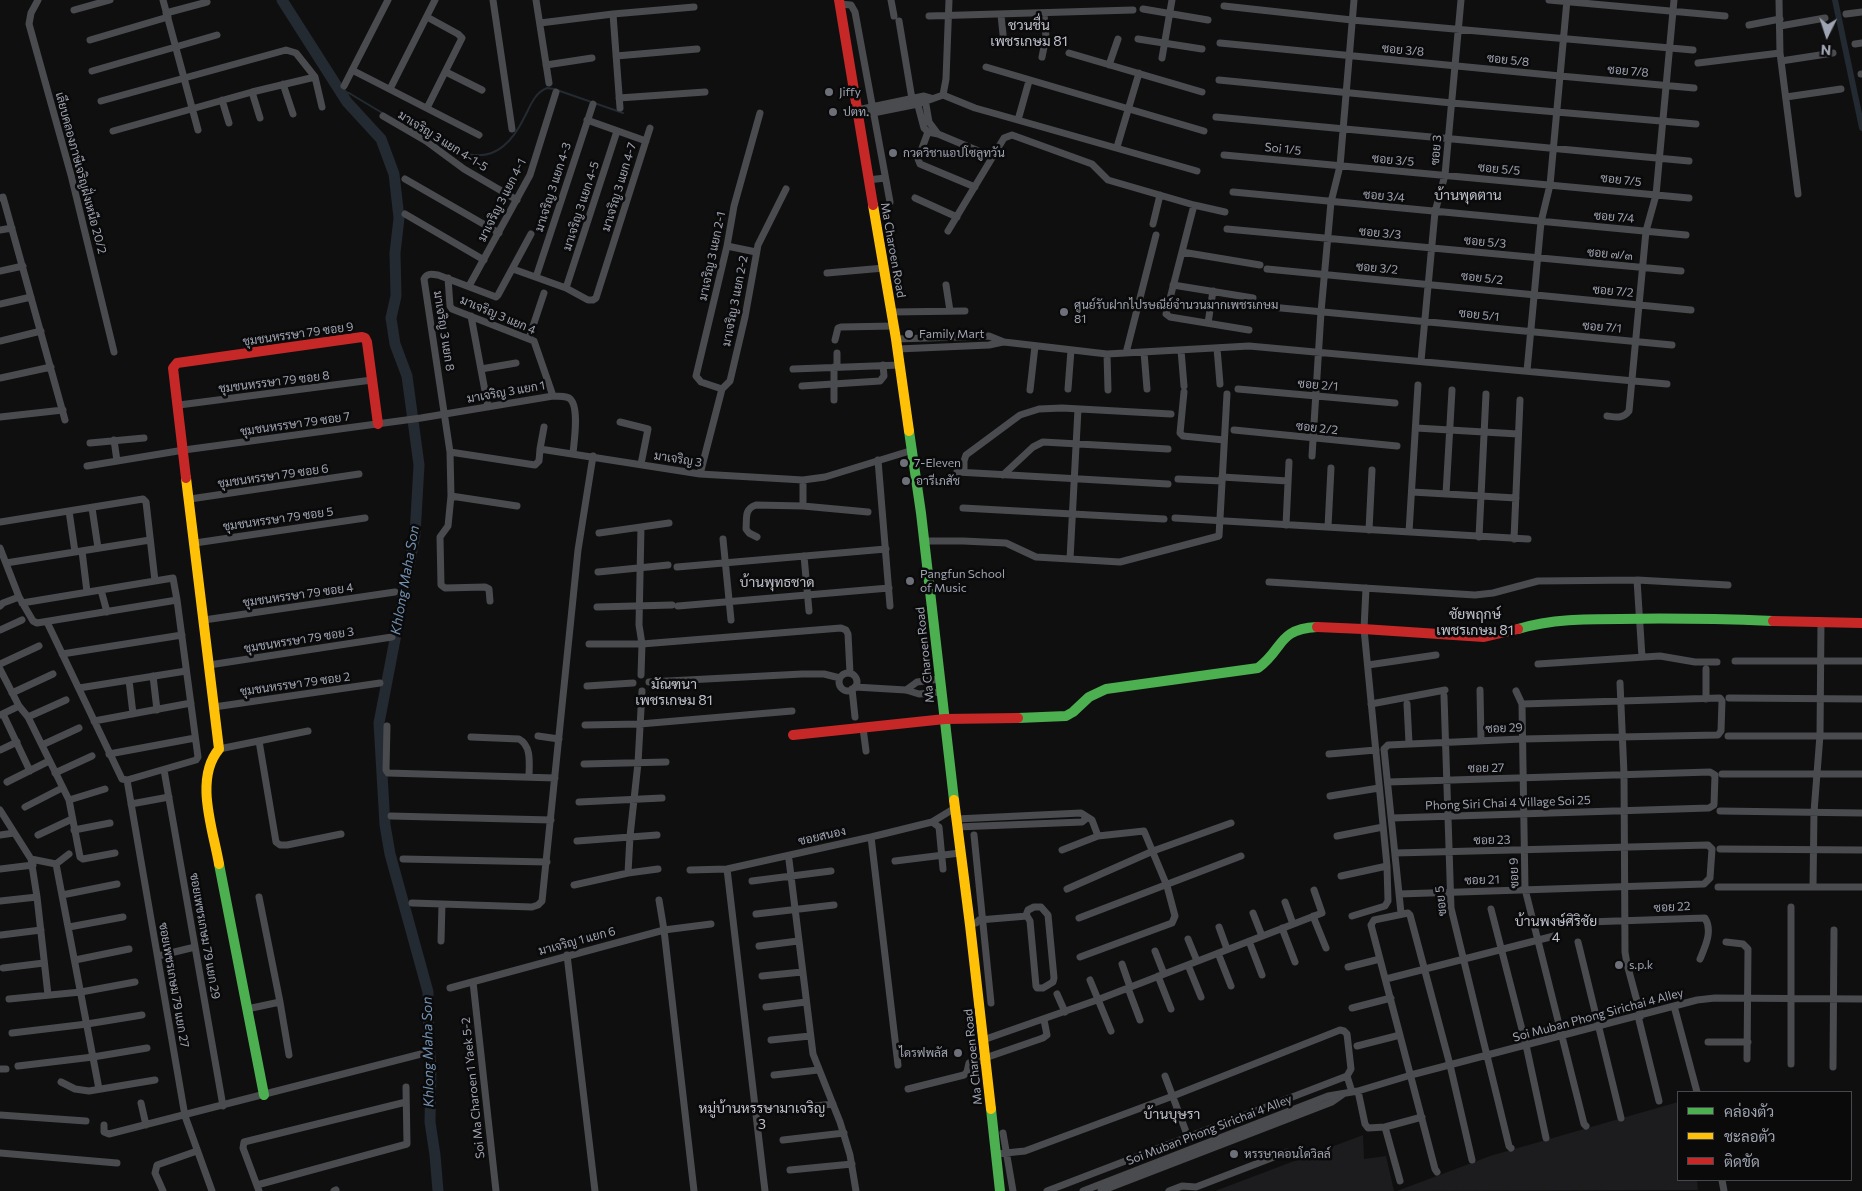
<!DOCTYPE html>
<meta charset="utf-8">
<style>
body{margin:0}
#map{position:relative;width:1862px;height:1191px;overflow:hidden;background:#0f0f10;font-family:Commissioner,Sarabun,sans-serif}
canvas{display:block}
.legend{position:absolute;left:1677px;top:1091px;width:175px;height:90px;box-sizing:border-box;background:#0a0a0b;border:1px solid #46484e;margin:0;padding:6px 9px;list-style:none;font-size:15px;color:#9fa4b2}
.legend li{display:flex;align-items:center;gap:10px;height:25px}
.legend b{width:25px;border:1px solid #46484e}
.north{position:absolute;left:1802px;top:10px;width:50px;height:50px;-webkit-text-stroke:4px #0a0a0b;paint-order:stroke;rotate:184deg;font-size:14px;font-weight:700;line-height:20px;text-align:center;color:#9fa4b2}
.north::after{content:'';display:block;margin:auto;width:18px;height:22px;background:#9fa4b2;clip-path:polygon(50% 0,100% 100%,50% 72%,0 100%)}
</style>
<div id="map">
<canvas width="1862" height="1191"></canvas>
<ul class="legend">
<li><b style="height:6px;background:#4caf50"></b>คล่องตัว</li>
<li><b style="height:6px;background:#ffc107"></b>ชะลอตัว</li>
<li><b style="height:6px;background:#c62828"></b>ติดขัด</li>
</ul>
<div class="north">N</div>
</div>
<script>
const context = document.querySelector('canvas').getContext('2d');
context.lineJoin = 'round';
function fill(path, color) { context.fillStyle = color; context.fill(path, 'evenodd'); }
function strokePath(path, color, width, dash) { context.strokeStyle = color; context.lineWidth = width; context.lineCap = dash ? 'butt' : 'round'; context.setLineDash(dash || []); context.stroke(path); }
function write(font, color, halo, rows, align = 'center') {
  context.font = font + ' Commissioner,Sarabun,sans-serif'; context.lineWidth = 5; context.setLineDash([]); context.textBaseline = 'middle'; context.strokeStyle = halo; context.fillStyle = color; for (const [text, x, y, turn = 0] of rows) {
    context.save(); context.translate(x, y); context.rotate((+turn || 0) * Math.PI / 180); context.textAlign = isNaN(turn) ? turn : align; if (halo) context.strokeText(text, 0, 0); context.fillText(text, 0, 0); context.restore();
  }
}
const built = new Path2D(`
 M1678 1102V1180H1697L1698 1190 1397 1191 1490 1156Z
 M1363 1135 1364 1159 1386 1156 1394 1191H1215Z`);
const stream = new Path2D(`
 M340 91 349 93 384 114
 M408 127C455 150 493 181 524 118 530 107 534 93 547 88L554 89 623 113`);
const canal = new Path2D(`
 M1835 0 1862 128`);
const river = new Path2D(`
 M282 0 347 102 381 139 394 174 399 218 395 253 396 296 391 318 395 344 407 376 419 465 415 535 379 723 385 825 390 854 428 992 429 1045 431 1066 430 1122 435 1155 438 1191`);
const street = new Path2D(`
 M38 0 31 13 29 24 71 175 114 352
 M163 0 198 130
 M493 0 512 129
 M536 0 549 83
 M891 0 894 16
 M1549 0 1725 16
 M1779 0 1780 53 1798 194
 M839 4 851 5 855 12 890 202
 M1224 6 1352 20 1693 50
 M1143 9 1208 20
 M74 10 110 0
 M166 13 207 2
 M613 14 620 108
 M1846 14 1862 12
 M1001 15 1004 44
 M929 16 1133 10
 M427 17 458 34 462 38 427 108
 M899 21 912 99
 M540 23 613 14 694 7
 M1749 25 1780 19
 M1780 26 1825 18
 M1138 39 1202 49
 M90 40 168 17
 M1220 43 1560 76 1694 88
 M1855 44 1862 43
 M1069 53 1202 92
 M616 56 697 49
 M1042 57 1046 37 1044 14
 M1162 58 1172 0
 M1781 61 1833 53
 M1698 63 1780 53
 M546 65 592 58
 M1109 65 1118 39
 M986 67 1204 131
 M352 70 479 135
 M92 71 217 35
 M446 72 482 90
 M1861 74H1862
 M1219 80 1452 103 1696 124
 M283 84 293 114
 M344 86 388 0
 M390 89 435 0
 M252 92 260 118
 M943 95 946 79 949 0
 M1786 97 1841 89
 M619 98 705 92
 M916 98 924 128 928 132 938 134 993 157
 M925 99 929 122 938 134
 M222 100 229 123
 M101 101 286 50 296 53 315 77 322 107
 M857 110 924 96 931 98
 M857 114 873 113 918 104 943 95 975 108 1000 115 1197 171
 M383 116 426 141 464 169 517 200
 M1216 117 1689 161
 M587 120 646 141
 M1018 120 1029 81
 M113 131 252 92 315 77
 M928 132 918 159 920 164 975 187
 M1117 147 1139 73
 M1224 155 1689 198
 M405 179 499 233
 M868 180 885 178
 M1233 192 1686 235
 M0 198 3 197 65 420
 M915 198 957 217
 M1194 205 1166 314 1170 317 1249 330
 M405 214 484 260
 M1153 224 1160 195
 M1227 229 1681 271
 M0 230 12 228
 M948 231 1004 138 1012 135 1092 164 1108 180 1194 205 1225 212
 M727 246 756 252
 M1182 252 1260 265
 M513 269 566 288 588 300H593L596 298 650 128
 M1267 269 1691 310
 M0 271 23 266
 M827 273 884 268
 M536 277 593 104
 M448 278 450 306 452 309 534 341 553 396
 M946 285 950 311
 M1173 285 1253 298
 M469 286 530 175 556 92
 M566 288 617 131
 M0 304 31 297
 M1260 306 1672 345
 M892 312 965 311
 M471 316 488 407
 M1208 323 1213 291
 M529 338 544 293
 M896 339 989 336 1004 342 1107 354 1249 346 1667 384
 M835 340 838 328 841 327 894 326
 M0 341 41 331
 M1217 348 1220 384
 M898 349 989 345 1003 342
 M1181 350 1184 386
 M1144 352 1147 389
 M837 353V367
 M1126 353 1156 235
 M1107 354 1108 390
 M1421 361 1435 212 1445 175 1461 0
 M834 367V400
 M481 369 516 363
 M793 369 900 365
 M1527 371 1541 222 1550 185 1567 0
 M0 378 51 367
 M802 386 880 381 884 376 883 365
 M722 389 701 382 696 376 727 246 734 206 760 113
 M722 389 730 381 745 317 758 245 786 189
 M1068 389 1071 350
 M1238 389 1395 403
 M1030 390 1035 346
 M1184 392 1180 433 1183 436 1224 440
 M179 405 372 380
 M1607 416C1616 417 1623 419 1629 411L1646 231 1656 195 1674 0
 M0 417 63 410
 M620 422 648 429 641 464
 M1416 428 1518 434
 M1234 430 1397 446
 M114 440 117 461
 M90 443 144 438
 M540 449 544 427
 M450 452 535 465 539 461 540 449 700 474 803 480 825 477 913 450
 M1312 456 1321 312 1331 202 1340 166 1354 0
 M878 460 890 606
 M87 466 184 450 421 418 553 396C558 396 565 396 569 398 580 405 574 442 573 453
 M957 472 1168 484
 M964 472V461L966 455 1020 415 1039 409 1062 408 1171 414
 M700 474 722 389
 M1003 475 1033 447 1043 442 1168 449
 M1222 477 1288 481
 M1178 479 1222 481
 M803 480V506L868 512
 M1412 492 1516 498
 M1446 494 1452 390
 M451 496 517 506
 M190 499 359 474
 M92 508 98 548
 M963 508 1164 519
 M69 511 75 552
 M1175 518 1528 539
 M0 522 143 499 146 502 155 581
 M1286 525 1289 462
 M641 527 639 625 642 644 641 675
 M1328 527 1331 468
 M1369 530 1372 470
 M1409 532 1418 385
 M599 533 669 523
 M757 537 749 533 746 529C747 518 744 509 756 505L803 506
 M1479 537 1486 394
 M723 539 731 620
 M1514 539 1520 400
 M925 541H963L1006 543 1036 557 1120 562 1219 536 1227 394
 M195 543 365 518
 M0 548 19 597 3 603 0 606
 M82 551 87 592
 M804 556 809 611
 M1070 559 1078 409
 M6 563 150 540
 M677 567 886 549
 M598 572 668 565
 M1637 580 1642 657
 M1269 582 1475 595 1493 593 1538 581 1637 580 1728 585
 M101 590 107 612
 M19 597 33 621 37 623 177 600 198 757 196 760 127 780 122 779 47 622
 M490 601 489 589 485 587 445 588 441 585 440 537 448 526 451 496 450 452 424 279C427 273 432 274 438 275L496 297 498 295 531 234
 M22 603 173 578 177 600
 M678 606 889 588
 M597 607 672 605
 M204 620 395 592
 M0 630 22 620
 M589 644H642L841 628 846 630 848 634 850 673
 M62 654 182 635
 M1735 661H1862
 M0 664 39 646
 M1538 664 1660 656 1695 662H1717
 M209 665 392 637
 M1368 665 1436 655
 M0 669 19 706 28 717 69 800 80 857 83 859 115 853
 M839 682a9 9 0 1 1 18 0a9 9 0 1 1-18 0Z
 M153 676 157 710
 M129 680 133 714
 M649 682 802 674H824L840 678
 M1620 683 1624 774 1625 952 1627 964 1641 1016
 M587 686 633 683
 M855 687 906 690 919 694 942 692
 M79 688 186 671
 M852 689 855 717
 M906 690 917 682 940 679
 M1480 690 1481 740
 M1516 691 1522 704 1525 889 1584 1124 1586 1126
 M12 693 53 674
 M1444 696 1451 908 1509 1146 1511 1148
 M1729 698 1862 699
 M1706 699V669
 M1371 704 1445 690
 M1407 704 1409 743
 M214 707 380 683
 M3 714 30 771
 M0 715 19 706
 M28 717 66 700
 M94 721 191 703
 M585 725 640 724 792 711
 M387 726 386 770 388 773 555 778
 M863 728 866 751
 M538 736 559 739
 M1728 736H1862
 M471 737 519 739C532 746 529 764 529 777
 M259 741 276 842 280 845H287L341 834
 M42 745 79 728
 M219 749 308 731
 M0 750 17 742
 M109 754 195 738
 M1329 754 1376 750
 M584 764 666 762
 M164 770 223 1106
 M55 773 92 756
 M1722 774H1862
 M127 780 185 1116 212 1191
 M7 782 49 761
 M1388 782 1710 772 1715 775 1714 805 1709 808 1392 818
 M1330 796 1379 788
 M69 800 105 789
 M579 802 662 798
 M131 804 169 797
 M25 807 62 788
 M0 810 31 859 56 864 69 854
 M1720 811 1862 813
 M391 816 551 820
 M956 819 1081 813 1092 820 1098 836
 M932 822 939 827 943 869
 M957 827 1082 822 1087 818
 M74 830 110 823
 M0 835 14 833
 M38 835 72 819
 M974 835 991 1003
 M1337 836 1383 827
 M871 837 898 1065
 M577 841 657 835
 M1720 849 1862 850
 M1062 850 1098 836 1144 831 1167 886 1175 916 1172 923 1080 957
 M1395 853 1708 845 1712 849 1710 878 1704 884 1399 894
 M31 859 37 897 48 995
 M403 859 547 862
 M789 860 813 1054 840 1122 850 1155 856 1191
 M895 861 960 853
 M56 864 99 1089
 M0 869 33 865
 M727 869 765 1191
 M690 870 727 869 871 837 932 822 955 808
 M628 873 630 836 638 763 642 691
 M1341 876 1387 866
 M752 881 831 871
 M574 885 628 873 658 869
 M1718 887H1862
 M1813 887 1814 812 1820 735 1821 622
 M1067 889 1153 851 1231 823
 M62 895 117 884
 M259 897 280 1002 289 1055
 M659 900 664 930 694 1191
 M0 901 37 897
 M1285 902 1293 924
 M412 903 532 907 538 905 542 901 578 550 593 456
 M1491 909 1526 1045 1546 1138
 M1253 913 1262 936
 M1401 913 1384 749 1388 745 1522 739 1718 735 1721 731 1722 701 1720 698 1522 704
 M756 914 834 905
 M1313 916 1326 948
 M1352 916 1385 906 1388 901 1387 866 1364 629 1366 588
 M1079 918 1241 856
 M970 923H976L979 920 1027 916 1030 921 1036 986 1037 988H1043L1053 982 1054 978 1048 915 1041 907H1034L1028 910 1026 915
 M1558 923 1705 918C1713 931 1705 947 1700 959
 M69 927 123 917
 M1219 927 1227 949
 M1282 928 1295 962
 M1 935 41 930
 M1188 939 1197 961
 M441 941 442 904
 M1249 941 1262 975
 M1578 942 1621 1118
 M1726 942 1743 944 1748 949 1747 1059
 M759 946 798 941
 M1155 951 1164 974
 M1218 953 1231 986
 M567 955 595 1191
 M158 956 195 947
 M75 960 129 949
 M1122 964 1130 987
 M1188 965 1201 997
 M1348 967 1380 959
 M3 968 44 963
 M762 976 802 972
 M1158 976 1171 1009
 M1386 979 1554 936
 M1090 980 1111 1031
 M473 982 496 1191
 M450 988 664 930 711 924
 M1128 988 1140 1020
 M1057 994 1065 1012
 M9 999 81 992 135 982
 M1674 1006 1697 1092
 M766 1007 806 1002
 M1352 1008 1391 998
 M247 1009 280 1002
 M1638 1016 1659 1101
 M12 1033 87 1024 142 1015
 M771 1040 810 1036
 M983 1040 1097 1000 1322 913 1314 890
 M1708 1042H1748
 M1357 1046 1400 1035
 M985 1058 1043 1038 1047 1035 1044 1020
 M1791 1064V907
 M18 1066 93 1057 147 1048
 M1833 1067 1834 930
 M0 1069H6
 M774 1075 818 1070
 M1165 1076 1188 1137
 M1347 1076 1352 1092
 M61 1082 75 1089 89 1091 155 1080
 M908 1089 964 1075 967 1072 969 1063 977 1061H986
 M1358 1091 1365 1124 1368 1128 1385 1127 1422 1117
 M141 1103 146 1125
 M778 1110 833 1104
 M0 1115 86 1121
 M104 1125V1132L109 1134 421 1054
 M1385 1127 1400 1181
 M1003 1133 1013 1191
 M783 1140 844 1133
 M0 1153 117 1163
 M996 1154 1025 1151 1173 1096 1340 1030 1344 1031 1347 1034 1351 1069 1347 1076 1047 1191
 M790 1170 852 1164
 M1437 1172 1435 1169 1371 925 1374 920 1408 913 1410 915 1450 1065 1472 1160
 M1722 1180 1724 1191
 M257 1185 407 1144 406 1087
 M163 1191 155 1173 157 1165 197 1151
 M259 1191 243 1148 244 1142 406 1102
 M334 1191 336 1190
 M1083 1191 1328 1096 1358 1091 1411 1075 1697 1000 1715 998 1862 999
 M1101 1191 1332 1102 1342 1095
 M1169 1191 1182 1186 1196 1187 1287 1152`);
const fast = new Path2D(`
 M909 431 921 513 954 800
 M1518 629C1551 619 1586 619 1620 619 1671 618 1722 619 1773 621
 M1018 718 1066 716 1073 712 1089 697 1106 689 1258 668C1284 649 1277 629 1317 627
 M219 864 264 1095
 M991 1109 1000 1191`);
const slow = new Path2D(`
 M873 205 896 339 909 431
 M186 478 219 749C194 779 213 829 219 864
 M954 800 970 925 991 1109`);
const jam = new Path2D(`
 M839 0 873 205
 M186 478 173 368 177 363 362 337 365 338 367 342 378 424
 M1773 621 1862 623
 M1317 627 1363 629 1484 637 1518 629
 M793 735 945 719 1018 718`);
const markers = [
 [829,92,5,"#6d7079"],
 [833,112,5,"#6d7079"],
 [893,153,5,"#6d7079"],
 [1064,312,5,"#6d7079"],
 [909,334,5,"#6d7079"],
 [904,463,5,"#6d7079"],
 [906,481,5,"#6d7079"],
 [910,581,5,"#6d7079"],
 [1619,965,5,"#6d7079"],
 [958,1053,5,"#6d7079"],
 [1234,1154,5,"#6d7079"]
];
const streetNames = [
 ["ซอย 3/8",1403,50,5],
 ["ซอย 5/8",1508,60,6],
 ["ซอย 7/8",1628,71,5],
 ["มาเจริญ 3 แยก 4-1-5",443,141,32],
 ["Soi 1/5",1283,149,6],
 ["ซอย 3",1436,150,-85],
 ["ซอย 3/5",1393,160,5],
 ["ซอย 5/5",1499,169,5],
 ["เลียบคลองภาษีเจริญฝั่งเหนือ 20/2",81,173,75],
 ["ซอย 7/5",1621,180,6],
 ["มาเจริญ 3 แยก 4-3",553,187,-72],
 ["มาเจริญ 3 แยก 4-7",619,187,-73],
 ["ซอย 3/4",1384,196,5],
 ["มาเจริญ 3 แยก 4-1",502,200,-63],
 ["มาเจริญ 3 แยก 4-5",581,206,-72],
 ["ซอย 7/4",1614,217,5],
 ["ซอย 3/3",1380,233,5],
 ["ซอย 5/3",1485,242,5],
 ["Ma Charoen Road",893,250,80],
 ["ซอย ๗/๓",1610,254,5],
 ["มาเจริญ 3 แยก 2-1",712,256,-78],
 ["ซอย 3/2",1377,268,5],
 ["ซอย 5/2",1482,278,6],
 ["ซอย 7/2",1613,291,5],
 ["มาเจริญ 3 แยก 2-2",735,301,-79],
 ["มาเจริญ 3 แยก 4",498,315,23],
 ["ซอย 5/1",1479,315,6],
 ["ซอย 7/1",1602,327,5],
 ["มาเจริญ 3 แยก 8",444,331,81],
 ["ชุมชนหรรษา 79 ซอย 9",298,334,-8],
 ["ชุมชนหรรษา 79 ซอย 8",274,382,-7],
 ["ซอย 2/1",1318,385,5],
 ["มาเจริญ 3 แยก 1",506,392,-10],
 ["ชุมชนหรรษา 79 ซอย 7",295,424,-8],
 ["ซอย 2/2",1317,428,6],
 ["มาเจริญ 3",678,459,9],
 ["ชุมชนหรรษา 79 ซอย 6",273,476,-8],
 ["ชุมชนหรรษา 79 ซอย 5",278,519,-8],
 ["ชุมชนหรรษา 79 ซอย 4",298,595,-8],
 ["ชุมชนหรรษา 79 ซอย 3",299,640,-9],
 ["Ma Charoen Road",925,655,-96],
 ["ชุมชนหรรษา 79 ซอย 2",295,684,-8],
 ["ซอย 29",1504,728,-2],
 ["ซอย 27",1486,768,-1],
 ["Phong Siri Chai 4 Village Soi 25",1508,803,-2],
 ["ซอยสนอง",822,836,-13],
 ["ซอย 23",1492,840,-1],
 ["ซอย 9",1514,873,-92],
 ["ซอย 21",1482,880,-2],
 ["ซอย 5",1441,901,-96],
 ["ซอย 22",1672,907,-3],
 ["ซอยเพชรเกษม 79 แยก 29",205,936,80],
 ["มาเจริญ 1 แยก 6",577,941,-15],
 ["ซอยเพชรเกษม 79 แยก 27",174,985,80],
 ["Soi Muban Phong Sirichai 4 Alley",1598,1015,-15],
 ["Ma Charoen Road",973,1057,-96],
 ["Soi Ma Charoen 1 Yaek 5-2",473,1088,-96],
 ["Soi Muban Phong Sirichai 4 Alley",1209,1130,-21]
];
const poiNames = [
 ["Jiffy",839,92],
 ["ปตท.",843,112],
 ["กวดวิชาแอปโซลูทวัน",903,153],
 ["ศูนย์รับฝากไปรษณีย์จำนวนมากเพชรเกษม",1074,305],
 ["81",1074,319],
 ["Family Mart",919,334],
 ["7-Eleven",914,463],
 ["อารีเภสัช",916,481],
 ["Pangfun School",920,574],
 ["of Music",920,588],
 ["s.p.k",1629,965],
 ["ไดรฟพลัส",948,1053,"right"],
 ["หรรษาคอนโดวิลล์",1244,1154]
];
const neighbourhoodNames = [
 ["ชวนชื่น",1029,25],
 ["เพชรเกษม 81",1029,41],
 ["บ้านพุดตาน",1468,195],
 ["บ้านพุทธชาด",777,582],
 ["ชัยพฤกษ์",1475,614],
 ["เพชรเกษม 81",1475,630],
 ["มัณฑนา",674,684],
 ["เพชรเกษม 81",674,700],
 ["บ้านพงษ์ศิริชัย",1556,921],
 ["4",1556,937],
 ["หมู่บ้านหรรษามาเจริญ",762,1108],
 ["3",762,1124],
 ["บ้านบุษรา",1172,1114]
];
const waterNames = [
 ["Khlong Maha Son",405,580,-80],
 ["Khlong Maha Son",428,1052,-91]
];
fill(built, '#1c1c1e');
strokePath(stream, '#232a31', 2);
strokePath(canal, '#232a31', 6);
strokePath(river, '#232a31', 11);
strokePath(street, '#4a4b4f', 7);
strokePath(fast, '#4caf50', 10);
strokePath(slow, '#ffc107', 10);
strokePath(jam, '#c62828', 10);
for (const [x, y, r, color] of markers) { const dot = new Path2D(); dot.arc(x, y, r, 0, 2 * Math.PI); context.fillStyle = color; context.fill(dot); strokePath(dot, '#0a0a0b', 2); }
write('12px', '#9fa4b2', '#0a0a0b', streetNames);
write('12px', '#9fa4b2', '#0a0a0b', poiNames, 'left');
write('14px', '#c0c3ce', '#0a0a0b', neighbourhoodNames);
write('italic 14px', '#7390b0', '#0a0a0b', waterNames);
</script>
